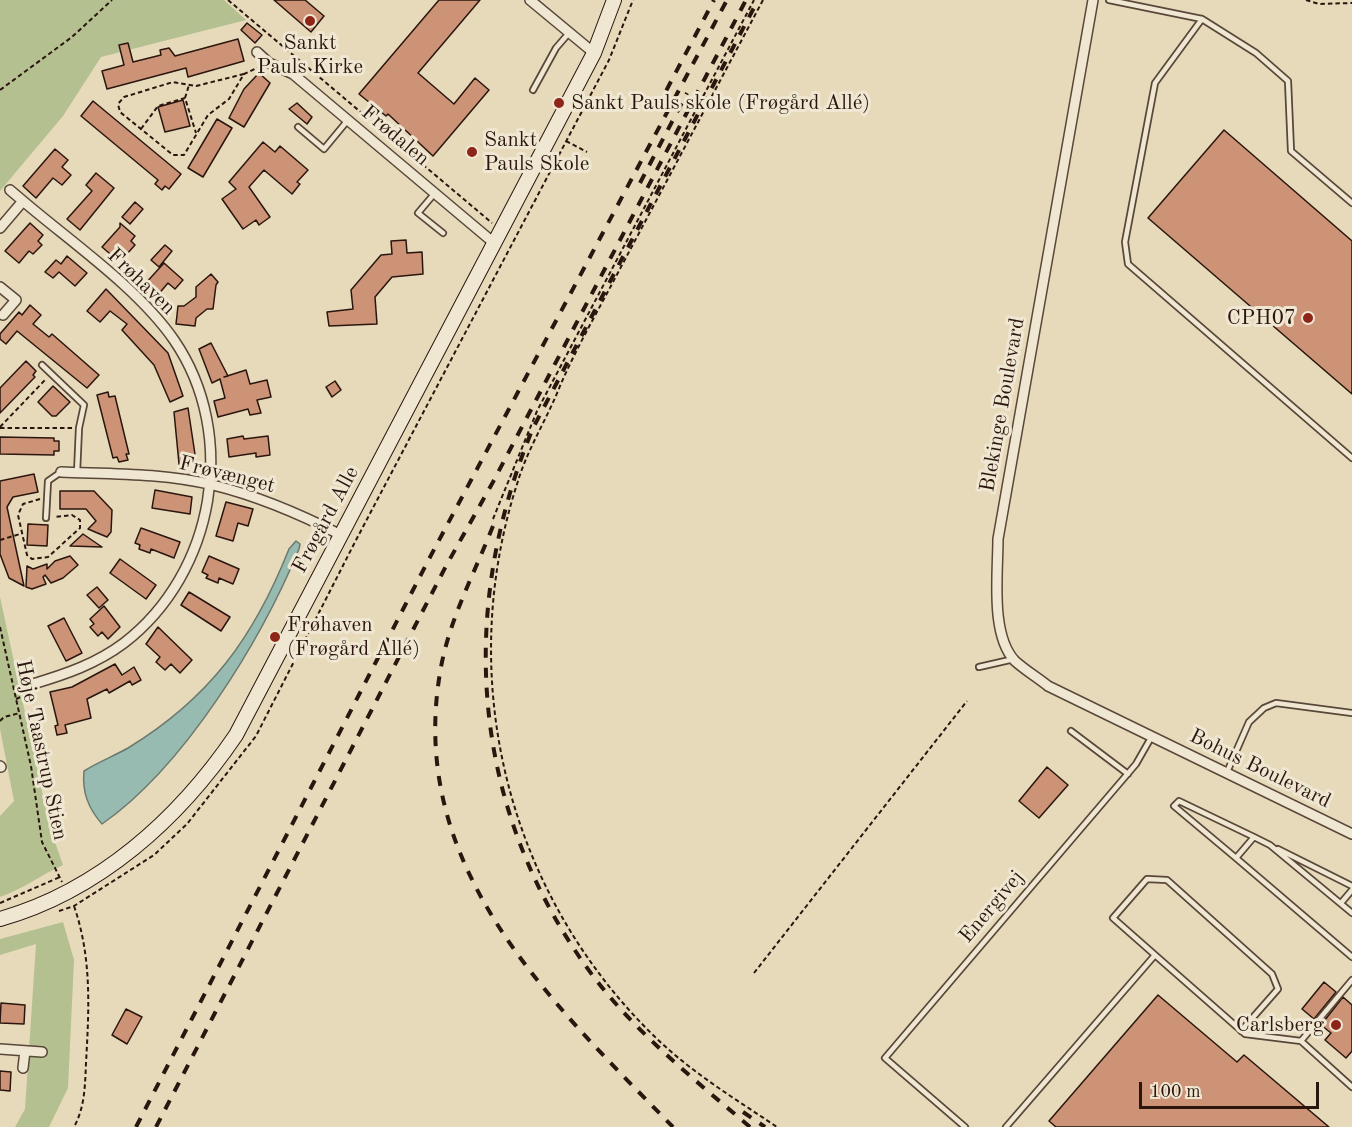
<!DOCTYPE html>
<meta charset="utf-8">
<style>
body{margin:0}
#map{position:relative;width:1352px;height:1127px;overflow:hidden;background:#e7daba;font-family:"Old Standard TT",serif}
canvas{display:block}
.scale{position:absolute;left:1139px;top:1082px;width:180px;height:27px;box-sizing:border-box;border:3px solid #2a160e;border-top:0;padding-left:8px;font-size:18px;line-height:21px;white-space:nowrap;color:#2a160e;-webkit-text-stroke:4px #efe7d2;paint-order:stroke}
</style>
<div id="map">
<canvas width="1352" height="1127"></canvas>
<div class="scale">100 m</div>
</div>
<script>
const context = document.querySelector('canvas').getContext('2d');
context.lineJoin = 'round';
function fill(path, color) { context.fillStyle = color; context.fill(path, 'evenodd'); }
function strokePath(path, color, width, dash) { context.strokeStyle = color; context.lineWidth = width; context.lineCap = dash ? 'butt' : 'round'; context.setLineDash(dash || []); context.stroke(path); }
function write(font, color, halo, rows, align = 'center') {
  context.font = font + ' "Old Standard TT",serif'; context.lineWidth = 6; context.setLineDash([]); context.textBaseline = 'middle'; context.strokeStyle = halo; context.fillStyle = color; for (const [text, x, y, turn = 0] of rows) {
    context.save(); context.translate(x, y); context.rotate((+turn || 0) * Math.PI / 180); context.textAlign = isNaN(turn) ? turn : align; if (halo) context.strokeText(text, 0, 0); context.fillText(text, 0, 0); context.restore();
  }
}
const green = new Path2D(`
 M0 0H224L246 20 101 57 63 116 0 191Z
 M0 597 50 828 63 865C41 875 23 889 0 897V816L14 801 0 729Z
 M63 922 74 960 68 1088 49 1127H15L25 1109 36 944 0 955V939Z`);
const water = new Path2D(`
 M296 541 300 544 299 549C261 641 184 767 102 824 88 808 82 792 84 771 98 762 114 756 128 748 210 698 254 637 289 549Z`);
const building = new Path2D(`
 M274 0H305L324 16 311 32Z
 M439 0H480L418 73 454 104 475 78 489 90 433 156 388 114 386 116 359 94Z
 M247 23 262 35 255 43 241 30Z
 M238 39 244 61 188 77 186 68 107 89 102 71 124 65 119 45 128 43 133 62 161 55 160 50 169 48 175 56Z
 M259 73 270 83 244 127 229 118 244 89Z
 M183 100 190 126 165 132 158 107Z
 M93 101 181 174 169 189 165 186 162 190 155 184 158 180 81 116Z
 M297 103 312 117 307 124 289 109Z
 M217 119 232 128 203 177 188 168Z
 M1224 130 1352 241V394L1148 218Z
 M263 142 275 152 280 146 308 170 297 182 300 184 292 194 264 170 249 187 270 217 259 225 256 220 243 229 222 199 236 189 229 182Z
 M55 149 68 160 62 167 71 175 62 185 53 178 36 198 23 186Z
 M96 173 114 188 80 230 67 219 92 191 86 185Z
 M135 202 143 209 130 224 122 217Z
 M30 223 43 235 38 241 42 245 33 254 29 251 19 263 5 251Z
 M120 223 135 236 131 241 135 245 126 255 122 252 116 259 102 247 120 227Z
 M406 240 407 253 422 252 423 274 392 277 375 297 377 324 329 326 327 312 353 309 351 290 381 255 392 254 391 241Z
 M165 245 172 251 159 267 151 260Z
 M67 256 87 273 75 286 59 272 53 278 45 272 56 260 61 264Z
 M164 263 183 280 175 289 168 283 157 296 144 285Z
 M211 274 218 282 216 285 213 309H207L196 318 195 326 176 324 178 306H184L196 297V287Z
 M106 289 168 353 183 396 170 402 154 365 122 330 127 324 110 311 100 322 87 311Z
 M30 305 41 315 33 324 49 337 52 334 99 375 87 388 17 331 6 344 0 339V334L19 312 22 315Z
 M211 343 228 376 224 377 246 370 250 384 267 380 271 397 257 400 261 413 250 415 248 409 218 417 214 401 225 398 220 379 212 383 199 349Z
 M26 361 36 371 33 375 35 377 0 413V388Z
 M335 381 341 390 332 397 326 387Z
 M53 386 70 402 56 416H52L38 402Z
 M108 392 109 397 115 396 129 454H126L128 460 119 462 117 457 113 458 97 395Z
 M188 408 196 461 179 464 174 412Z
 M243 436 244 439 268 436 270 455 256 457V453L229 457 227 439Z
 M0 437 54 438V441H59V451H54V455L0 454Z
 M34 474 38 492 13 497 7 507 24 586 9 578 0 554V481Z
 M155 490 192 497 190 514 152 508Z
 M60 491H94L112 510 111 532 107 537 88 529 96 521 86 509H60Z
 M226 502 253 509 248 526 238 523 233 541 216 536Z
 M28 524 48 525 47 546 27 545Z
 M141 528 180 542 174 558 151 549 150 553 139 549 140 545 135 543Z
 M83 534 102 547 70 546Z
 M70 556 78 565 63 578 51 583 45 575 43 577 46 584 32 589 26 587 27 566 33 569 47 564V569L55 561Z
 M209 556 239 569 233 584 219 578 218 583 206 578 208 575 202 572Z
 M120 559 156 585 146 599 110 573Z
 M97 587 108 600 99 608 87 595Z
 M189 592 230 617 221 631 181 605Z
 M104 606 120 627 108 639 102 632 98 636 90 627 94 624 90 619Z
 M64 618 82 653 66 661 48 626Z
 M158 627 192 660 180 673 171 664 165 670 156 662 160 657 146 644Z
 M115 664 122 675 134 667 141 680 132 685 130 681 109 693 107 689 87 699 91 718 65 725 67 733 57 735 55 726 58 725 50 692 72 687Z
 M1047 767 1068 785 1039 818 1019 801Z
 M1324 982 1336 992 1314 1019 1302 1009Z
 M1158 995 1237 1062 1244 1055 1329 1127H1056L1049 1121Z
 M1343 997 1352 1005V1051L1346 1058 1325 1040 1331 1033 1321 1025Z
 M1 1003 25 1005 24 1024 0 1023Z
 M126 1009 142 1017 127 1044 112 1035Z
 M0 1071 11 1072 10 1091 0 1090Z`);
const path = new Path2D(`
 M228 0 492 223
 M763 0C713 94 663 188 613 282 595 316 575 351 560 386 547 419 528 448 518 481 454 676 506 890 652 1034 689 1071 734 1098 777 1127
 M1306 0 1319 4 1352 3
 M244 74 196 86 173 82 124 97 118 104 120 112 173 155H184L208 115 229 99 244 74 259 67
 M0 90 72 37 112 0
 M185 98 189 85
 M141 129 158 106 185 98 196 133
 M566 141 587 152
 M0 427 45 380
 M0 428H72
 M40 499 23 504 18 515 27 555 32 559 48 557 80 528V520L72 515 55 517
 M493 519 537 411 754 0
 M0 540 20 534
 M0 627 31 766 42 842 62 882
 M16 699 30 693
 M0 721 4 717 20 713
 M0 903 60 877
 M74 906C92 958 89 1009 86 1063 85 1085 85 1107 74 1127
 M59 911 74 906 154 855 187 824 256 736 355 542 609 60 633 0
 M754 973 967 701`);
const lane = new Path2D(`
 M1109 0 1202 19 1256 53 1288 81 1291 151 1352 203
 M1202 19 1155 83 1125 242 1128 264 1352 458
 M533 90 556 48 569 33
 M298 127 324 149 348 120
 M435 193 418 213 443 233
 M42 365 84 405 79 428 77 473
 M46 518 48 481 61 472
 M979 667 1014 659
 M1071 731 1128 774
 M1227 772 1249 722 1264 708 1276 703 1352 713
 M1278 849 1352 886
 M1236 858 1174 806 1179 801 1254 837
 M1341 903 1352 890
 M1352 913 1270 845 1254 837 1236 858 1352 957
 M1155 955 1113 918 1147 879 1167 880 1272 974 1278 989 1241 1031
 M1301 1041 1352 1087
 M965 1127 885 1058 1136 764 1152 736
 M1006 1127 1155 955 1245 1034 1301 1041 1352 980`);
const street = new Path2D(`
 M530 0 594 53
 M1093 0 998 539C998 573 990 635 1015 661 1025 670 1038 678 1048 686L1352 834
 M257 52 269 63 293 74 494 243
 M10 190 23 201
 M0 228 23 201C71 242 138 288 174 340 239 435 215 573 124 643 96 664 66 674 33 684
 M0 287 16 300 3 315
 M61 472C111 474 164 473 213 485 258 496 300 514 341 535
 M0 766 1 767
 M0 1049 42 1052
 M23 1068 25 1051`);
const secondary = new Path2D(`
 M0 919C99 891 179 819 236 735L594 53 614 0`);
const rail = new Path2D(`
 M657 108 714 0
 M640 183 687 93
 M493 526C475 572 452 614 442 662 402 862 547 998 673 1127
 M743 1112 765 1127
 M136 1127 429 559 727 0
 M156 1127 446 566 493 482 746 0
 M750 1127C695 1080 637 1034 593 976 471 812 456 614 533 428L758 0`);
const markers = [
 [310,21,6,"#8f2418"],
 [559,103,6,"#8f2418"],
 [472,152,6,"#8f2418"],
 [1308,318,6,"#8f2418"],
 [275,637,6,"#8f2418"],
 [1336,1025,6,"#8f2418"]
];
const poiNames = [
 ["Sankt",310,43,"center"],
 ["Pauls Kirke",310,67,"center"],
 ["Sankt Pauls skole (Frøgård Allé)",571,103],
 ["Sankt",484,140],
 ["Pauls Skole",484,164],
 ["CPH07",1296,318,"right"],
 ["Frøhaven",287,625],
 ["(Frøgård Allé)",287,649],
 ["Carlsberg",1324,1025,"right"]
];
const streetNames = [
 ["Frødalen",395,136,40],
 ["Frøhaven",141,282,44],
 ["Blekinge Boulevard",1003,405,-80],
 ["Frøvænget",227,475,14],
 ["Frøgård Alle",326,520,-62],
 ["Høje Taastrup Stien",41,750,78],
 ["Bohus Boulevard",1260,769,26],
 ["Energivej",992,907,-50]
];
fill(green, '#b5c090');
fill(water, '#97bbb0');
strokePath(water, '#6b796f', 1.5);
fill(building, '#cd9377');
strokePath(building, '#2a160e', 1.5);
strokePath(lane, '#594739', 8);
strokePath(street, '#594739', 12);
strokePath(secondary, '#2a160e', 16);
strokePath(path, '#2a160e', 2, [4.5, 3]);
strokePath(lane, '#efe7d2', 4.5);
strokePath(street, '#efe7d2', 9);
strokePath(secondary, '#efe7d2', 14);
strokePath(rail, '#2a160e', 4, [10, 10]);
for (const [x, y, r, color] of markers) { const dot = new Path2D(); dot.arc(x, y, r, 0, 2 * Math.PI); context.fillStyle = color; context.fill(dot); strokePath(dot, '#efe7d2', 2); }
write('21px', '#2a160e', '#efe7d2', poiNames, 'left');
write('21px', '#2a160e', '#efe7d2', streetNames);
</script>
